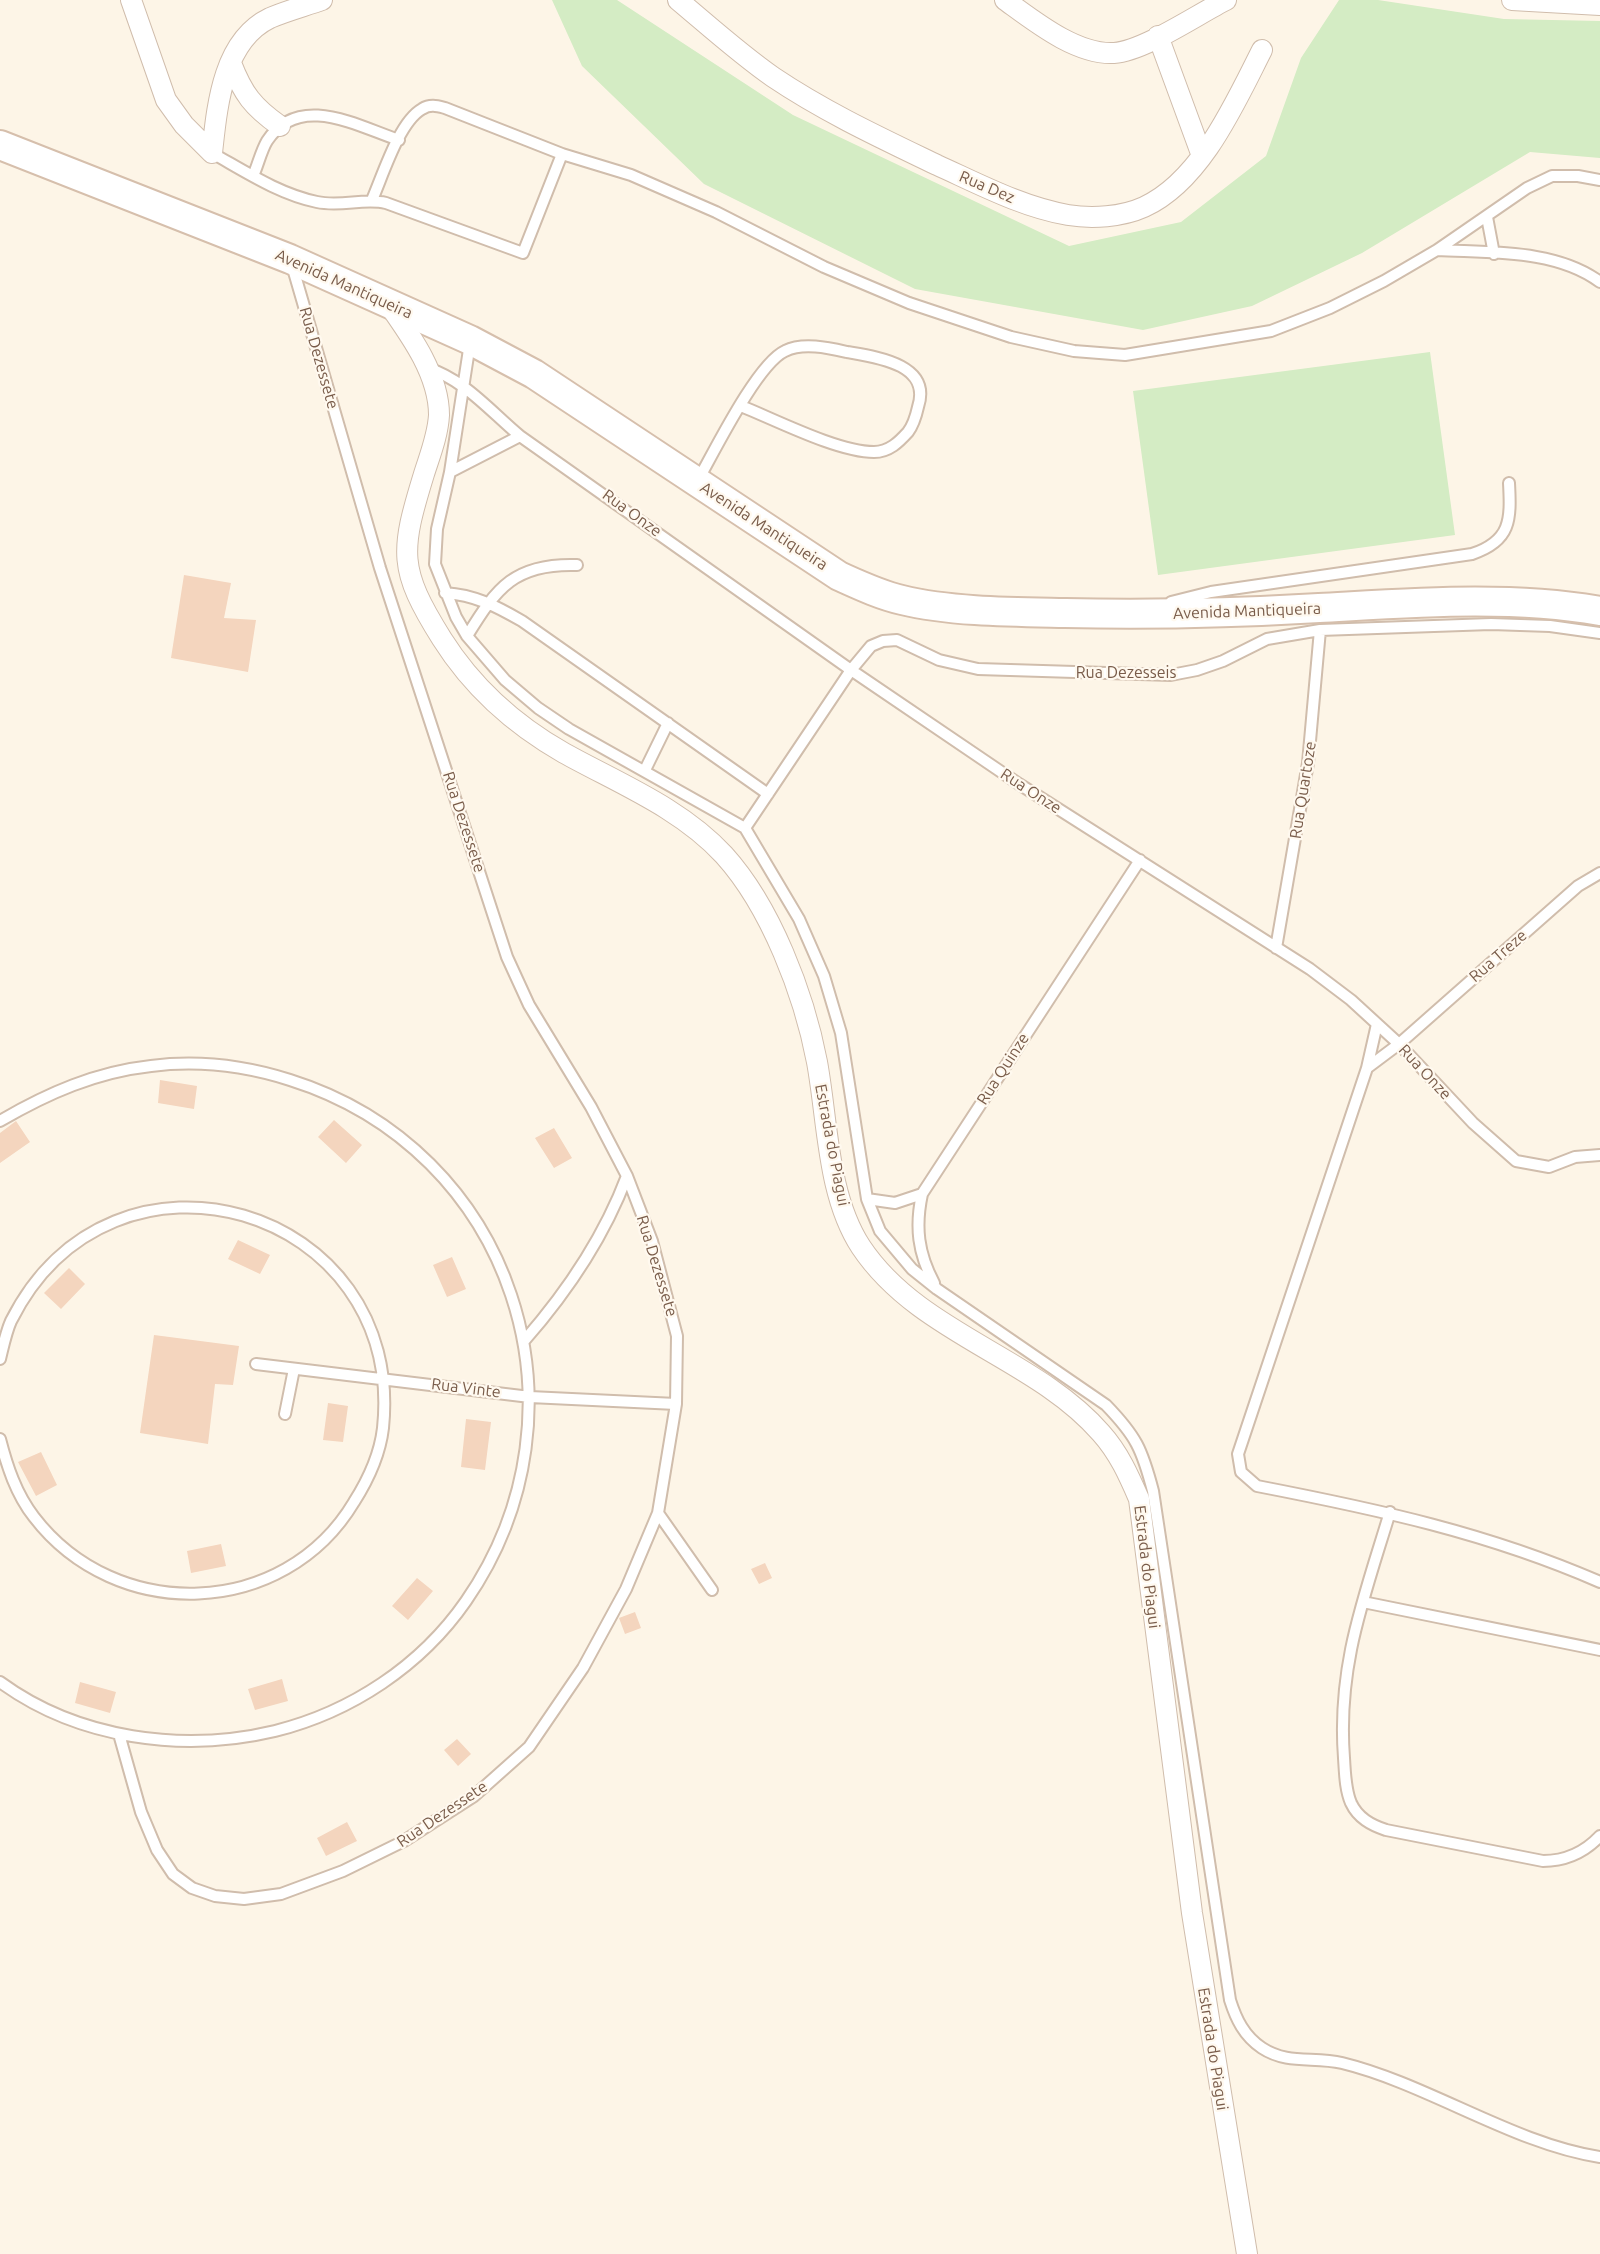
<!DOCTYPE html>
<style>
body{margin:0}
canvas{display:block;background:#fdf5e7}
</style>
<canvas width="1600" height="2254"></canvas>
<script>
const context = document.querySelector('canvas').getContext('2d');
context.lineJoin = 'round';
function fill(path, color) { context.fillStyle = color; context.fill(path, 'evenodd'); }
function strokePath(path, color, width, dash) { context.strokeStyle = color; context.lineWidth = width; context.lineCap = dash ? 'butt' : 'round'; context.setLineDash(dash || []); context.stroke(path); }
function write(font, color, halo, rows, align = 'center') {
  context.font = font + ' Ubuntu,sans-serif'; context.lineWidth = 4.5; context.setLineDash([]); context.textBaseline = 'middle'; context.strokeStyle = halo; context.fillStyle = color; for (const [text, x, y, turn = 0] of rows) {
    context.save(); context.translate(x, y); context.rotate((+turn || 0) * Math.PI / 180); context.textAlign = isNaN(turn) ? turn : align; if (halo) context.strokeText(text, 0, 0); context.fillText(text, 0, 0); context.restore();
  }
}
const green = new Path2D(`
 M552 0H617L793 115 1069 246 1181 222 1266 156 1301 58 1339 0H1378L1504 19 1600 21V158L1530 152 1362 253 1252 306 1143 330 915 289 704 184 582 66Z
 M1430 352 1455 535 1158 575 1133 391Z`);
const building = new Path2D(`
 M184 575 231 583 224 618 256 620 248 672 171 658Z
 M160 1080 197 1086 194 1109 158 1103Z
 M334 1120 362 1145 346 1163 318 1137Z
 M16 1121 30 1142 0 1163V1133Z
 M554 1128 572 1158 554 1168 535 1138Z
 M238 1240 270 1255 260 1274 228 1259Z
 M452 1257 466 1289 447 1297 433 1265Z
 M69 1268 85 1284 61 1309 44 1293Z
 M154 1335 239 1346 233 1385 215 1384 208 1444 140 1433Z
 M328 1403 348 1406 343 1442 323 1440Z
 M466 1419 491 1422 485 1470 461 1467Z
 M41 1452 57 1485 36 1496 18 1462Z
 M221 1544 226 1566 191 1573 187 1551Z
 M765 1563 772 1578 759 1584 751 1569Z
 M417 1578 433 1591 408 1620 392 1606Z
 M635 1612 641 1628 625 1634 619 1618Z
 M282 1679 288 1701 255 1710 248 1689Z
 M80 1682 116 1692 110 1713 75 1703Z
 M457 1739 471 1754 458 1766 444 1750Z
 M347 1822 357 1841 326 1856 317 1838Z`);
const lane = new Path2D(`
 M212 153C246 172 279 194 317 202 341 207 364 198 386 203L523 253 562 154 445 108C437 106 430 104 422 109 399 122 383 175 372 200
 M562 154 631 175 716 212 824 267 909 303 1011 337 1074 351 1125 355 1271 331 1330 308 1384 281 1437 250 1527 188 1552 176H1578L1600 180
 M253 176C258 165 261 151 267 141 299 92 357 126 399 140
 M1487 217 1494 254
 M1437 250C1490 253 1556 249 1600 282
 M470 343 450 472 437 529 435 564 456 617 467 636 505 680 538 708 569 729 745 828 799 919 824 976 841 1033 867 1199 880 1231 912 1269 937 1289 1106 1405C1136 1436 1142 1449 1153 1491L1230 2000C1236 2019 1244 2036 1262 2048 1288 2065 1314 2056 1342 2063 1428 2084 1514 2144 1600 2157
 M427 368C464 379 491 412 520 436
 M450 472 520 436 851 670 1019 784 1310 969 1351 1000 1399 1044 1473 1123 1516 1161 1549 1167 1575 1157 1600 1155
 M697 482C714 452 757 364 785 351 803 342 829 348 847 352 876 357 932 364 918 407 916 416 914 424 908 432 899 442 889 452 874 452 838 452 776 420 741 406
 M445 593C475 595 496 606 522 621L768 794
 M1171 602 1211 592 1472 554C1511 541 1511 520 1509 483
 M467 636C497 587 515 563 577 565
 M645 770 668 723
 M745 828 851 670 871 646 883 641 897 640 939 660 978 669 1171 675 1197 670 1223 661 1267 639 1320 630 1491 624 1550 626 1600 633
 M1276 948 1308 763 1320 630
 M1377 1024 1367 1068 1238 1454 1241 1472 1257 1486C1376 1509 1488 1533 1600 1582
 M1367 1068 1399 1044 1578 886 1600 873
 M0 1121C48 1093 96 1072 151 1066 197 1060 246 1066 290 1080 513 1150 598 1410 466 1601 421 1666 351 1712 275 1731 183 1753 78 1739 0 1682
 M867 1199 895 1203 922 1194
 M934 1283C918 1253 915 1227 922 1194L1140 860
 M524 1341C567 1292 604 1237 627 1176
 M0 1359C3 1347 6 1332 11 1321 112 1119 406 1206 383 1428 380 1454 368 1480 354 1502 284 1619 116 1624 34 1517 16 1494 7 1466 0 1439
 M256 1364 530 1397 676 1404
 M285 1414 294 1369
 M1390 1512C1364 1598 1337 1666 1344 1758 1345 1772 1345 1789 1351 1803 1358 1818 1371 1825 1386 1830L1543 1861C1565 1861 1584 1853 1600 1836
 M658 1513 712 1590
 M1363 1602 1600 1650
 M119 1734 141 1812 157 1850 173 1874 192 1888 215 1896 244 1899 281 1894 343 1871 404 1841 474 1796 529 1747 583 1668 626 1589 658 1513 676 1404 677 1336 652 1241 627 1176 591 1107 529 1005 507 957 380 568 292 265`);
const street = new Path2D(`
 M131 0 166 100 184 125 212 153
 M678 0C709 26 740 54 773 77 825 112 881 138 937 165 979 184 1022 207 1068 215 1092 219 1122 217 1144 207 1201 181 1235 103 1262 50
 M1005 0C1034 21 1076 55 1114 53 1144 51 1198 14 1226 0
 M1512 0 1600 5
 M1158 36 1202 156
 M231 63C243 94 253 107 280 126
 M212 153C217 108 222 41 270 18 286 11 305 6 322 0
 M389 305C411 336 439 375 439 415 438 435 430 455 424 474 400 552 398 569 442 639 473 688 513 724 564 753 618 783 681 808 724 855 771 907 804 994 817 1062 828 1122 827 1195 861 1247 919 1334 1035 1357 1101 1433 1119 1453 1129 1476 1139 1499L1192 1913 1247 2254`);
const secondary = new Path2D(`
 M0 145 290 259 470 340 534 374 839 576C859 585 880 595 902 600 951 612 1015 612 1065 613 1150 615 1234 613 1319 608 1411 603 1509 595 1600 611`);
const streetNames = [
 ["Rua Dez",987,187,23],
 ["Avenida Mantiqueira",344,284,24],
 ["Rua Dezessete",319,358,74],
 ["Rua Onze",632,513,36],
 ["Avenida Mantiqueira",764,526,33],
 ["Avenida Mantiqueira",1247,611,-2],
 ["Rua Dezesseis",1126,673],
 ["Rua Quartoze",1303,790,-81],
 ["Rua Onze",1031,791,33],
 ["Rua Dezessete",464,822,72],
 ["Rua Treze",1498,956,-41],
 ["Rua Quinze",1003,1069,-57],
 ["Rua Onze",1425,1072,47],
 ["Estrada do Piagui",832,1145,79],
 ["Rua Dezessete",657,1266,73],
 ["Rua Vinte",466,1388,7],
 ["Estrada do Piagui",1147,1567,83],
 ["Rua Dezessete",442,1814,-34],
 ["Estrada do Piagui",1213,2049,81]
];
fill(green, '#d4ecc4');
fill(building, '#f4d5be');
strokePath(lane, '#d0bdac', 14);
strokePath(street, '#d0bdac', 22);
strokePath(secondary, '#d6bfac', 32);
strokePath(lane, '#fff', 10);
strokePath(street, '#fff', 20);
strokePath(secondary, '#fff', 28);
write('16px', '#795c4a', '#fff9ef', streetNames);
</script>
